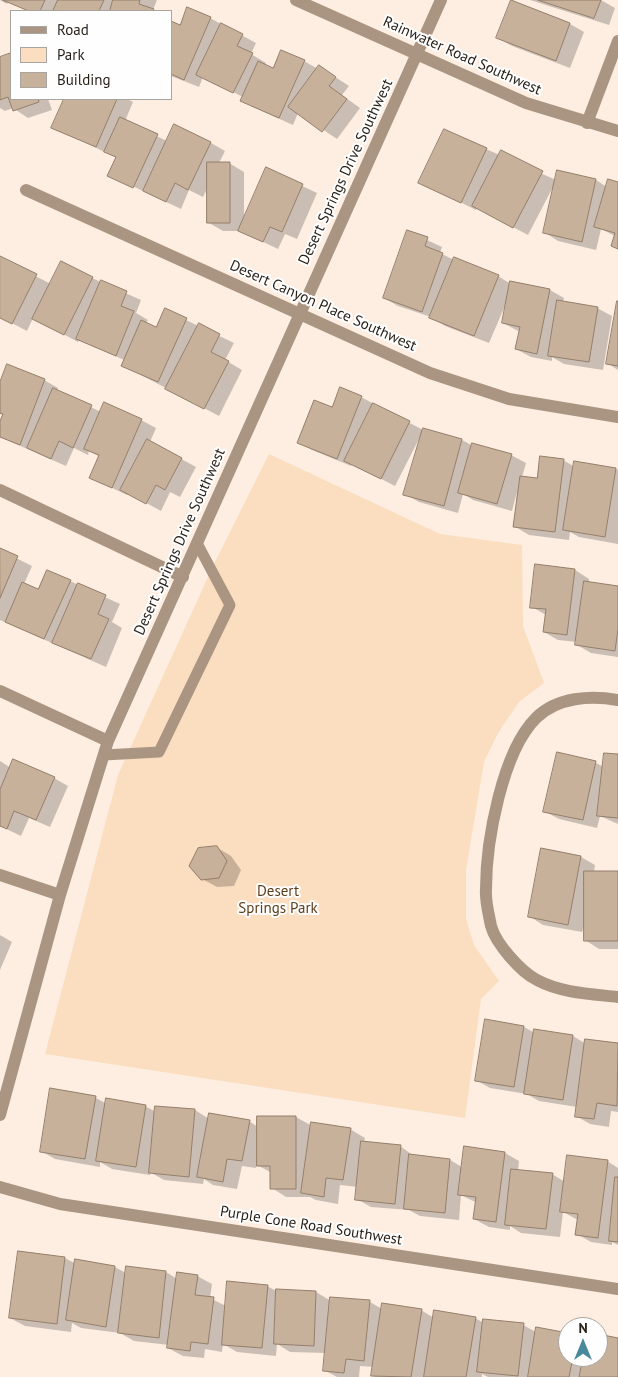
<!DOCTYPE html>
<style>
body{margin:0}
#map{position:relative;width:618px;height:1377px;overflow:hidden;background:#fdeee1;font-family:"PT Sans",sans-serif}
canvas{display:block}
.legend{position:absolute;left:10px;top:10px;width:162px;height:90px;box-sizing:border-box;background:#fefefe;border:1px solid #a8a5a1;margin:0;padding:6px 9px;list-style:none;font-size:15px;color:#271f16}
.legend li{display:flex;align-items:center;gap:10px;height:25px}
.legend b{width:25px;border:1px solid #a8a5a1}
.north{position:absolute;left:558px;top:1317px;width:50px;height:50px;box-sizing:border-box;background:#fefefe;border:1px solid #a8a5a1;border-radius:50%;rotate:0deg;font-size:14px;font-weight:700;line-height:20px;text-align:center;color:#271f16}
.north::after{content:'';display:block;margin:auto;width:18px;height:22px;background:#488a9b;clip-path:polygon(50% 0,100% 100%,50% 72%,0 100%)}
</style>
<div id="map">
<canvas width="618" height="1377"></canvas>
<ul class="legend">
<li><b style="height:6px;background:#aa9582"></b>Road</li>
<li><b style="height:14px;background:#fbddbf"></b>Park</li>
<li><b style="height:14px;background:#c8b19b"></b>Building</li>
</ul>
<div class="north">N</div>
</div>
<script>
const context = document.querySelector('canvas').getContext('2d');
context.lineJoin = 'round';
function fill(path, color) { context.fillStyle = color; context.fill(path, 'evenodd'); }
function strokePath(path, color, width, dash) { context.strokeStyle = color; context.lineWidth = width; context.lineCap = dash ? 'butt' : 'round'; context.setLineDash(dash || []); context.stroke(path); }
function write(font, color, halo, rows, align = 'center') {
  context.font = font + ' "PT Sans",sans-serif'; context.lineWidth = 4; context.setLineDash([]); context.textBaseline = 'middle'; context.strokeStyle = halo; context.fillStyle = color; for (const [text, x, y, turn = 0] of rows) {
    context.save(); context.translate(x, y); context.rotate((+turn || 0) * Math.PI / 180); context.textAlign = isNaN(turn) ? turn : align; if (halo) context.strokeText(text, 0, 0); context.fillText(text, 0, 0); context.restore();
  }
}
const green = new Path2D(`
 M269 454 440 534 522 545 523 626 544 683 519 702 498 733 484 762 466 870V919L474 945 499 981 481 999 465 1118 45 1054 118 775 213 566Z`);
const shadow = new Path2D(`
 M0 0H157L153 10 155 11H32L8 2 7 4Z
 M530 0H601L615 8 609 25Z
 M512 1 570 24 584 32 570 68 512 46 498 38Z
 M210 18 256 43 251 54 266 63 265 66 274 70 304 61 318 69 320 67 349 86 342 95 360 108 337 139 298 113 293 125 255 108 241 100 243 97 203 77 199 87 171 76V23L181 27Z
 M11 54V99H48L52 110 28 118 13 108 5 111 0 108V58Z
 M65 99H127L133 102 125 121 167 141 211 143 225 151 219 163H229L244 172V222L267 169 317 193 297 239 285 234 278 249 240 231H223L209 223V185L203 197 189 190 181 209 109 175 117 158 53 127Z
 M486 149 556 180H596L607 187 618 183V249L612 246 615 236 601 229 596 250 558 241 544 232 554 185 528 235 477 208 476 210 420 182Z
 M408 231 442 247 440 253 454 260 498 276 511 284 550 290 564 298 563 303 597 308 612 316 603 370 564 364 552 357V361L531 357 516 349 520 332 503 323 507 301 489 343 445 326 431 317 398 306 384 298Z
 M0 258 51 284 92 278 141 300 136 313 148 320 146 323 157 328 165 310 234 343 225 360 242 370 219 416 122 365 124 360 79 340 78 342 33 318 27 331 0 317Z
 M618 305V370L607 363Z
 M44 380 58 388 57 391 101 412 141 420 156 428 150 442 196 467 180 497 170 492 161 511 128 493 127 495 91 478 100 457 89 451 88 455 74 448 66 466 0 437V425L4 416 0 414V385Z
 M361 397 423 430 462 440 473 446 511 455 526 463 522 477 538 479 563 460 575 467V463L616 469 618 470V544L579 537 570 532 569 540 529 535 514 526 517 492 512 511 473 500 463 494 458 513 419 502 405 494 420 437 395 486 352 464 351 466 312 450 298 442 333 409Z
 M0 550 32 566 24 584 39 590 70 581 120 604 112 622 122 628 106 667 0 620Z
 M575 570 589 579V583L618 588V657L591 653 577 645V642L558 640 544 632 546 615 532 607Z
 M558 754 596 763 604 767 618 756V824L600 816 597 828 559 819 544 811Z
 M0 761 11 768 54 778 68 786 50 827 29 818 21 836 0 826Z
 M216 847 231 856 241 870 234 886 217 887 202 879Z
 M581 857 595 865 594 872H618V949H599L585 940V923L582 932 543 925 529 916Z
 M0 935 12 942 0 970Z
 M486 1021 524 1027 535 1033V1031L573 1036 586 1044V1040L618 1044V1112L611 1111 609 1127 590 1124 576 1116 577 1107 539 1101 527 1094 490 1088 476 1080Z
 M96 1098 107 1104 145 1106 156 1112V1107L195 1110 209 1119 249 1121 258 1127 296 1117 312 1126 350 1129 365 1138 364 1143 400 1146 414 1156 450 1160 462 1167 505 1153 519 1161 518 1171 552 1174 565 1182 607 1161 618 1168V1245L612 1242V1245L591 1242 577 1234 578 1220 563 1212 560 1237 521 1233 510 1226V1230L489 1227 474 1219 477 1203 461 1195 459 1220 420 1216 409 1210 371 1207 357 1199 358 1187 340 1185 338 1204 316 1200 310 1197H286L272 1188V1173L257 1165 256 1168 242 1166 237 1189 213 1185 204 1179 203 1184 164 1180 150 1172V1175L112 1169 100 1162V1167L55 1159 41 1151Z
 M65 1258 76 1264 115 1267 126 1273 127 1267 166 1272 177 1279 197 1276 212 1284 210 1298 226 1306 267 1286 278 1292H316L331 1301V1298L370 1302 382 1309 421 1310 434 1318H475L484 1323 523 1325 536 1332 568 1334V1357H598V1336L618 1339V1377H488L482 1374V1377H375L372 1375 374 1367 360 1366 359 1377H337L324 1370 326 1353 290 1352 277 1344 276 1356 237 1352 223 1344 222 1352 205 1349 204 1358 183 1356 168 1348 169 1345 134 1341 120 1333 81 1328 72 1323 71 1332 25 1326 10 1318Z`);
const building = new Path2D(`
 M3 0H45L40 11H29Z
 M58 0H104L99 11H53Z
 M113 0H140L139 4 154 9 153 11H110Z
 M511 0 570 23 556 61 496 38Z
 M538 0H601L594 18Z
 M187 7 211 17 184 80 171 74V21L180 25Z
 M221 23 243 34 237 46 253 53 233 93 196 75Z
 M281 50 305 60 279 118 240 101 258 61 273 68Z
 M11 53V99H38L39 102 13 111 8 97 0 100V57Z
 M319 65 336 77 329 86 347 99 322 132 288 107Z
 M64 99H117L96 147 51 128Z
 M120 117 158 134 133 188 107 176 116 157 104 152Z
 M174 124 211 142 188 190 175 183 166 202 143 191Z
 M444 129 487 148 461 203 418 183Z
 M501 150 543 171 513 228 472 206Z
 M207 162H230V223H207Z
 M266 167 303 184 282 232 270 227 263 242 238 231Z
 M557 170 596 179 582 242 543 233Z
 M608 179 618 182V249L611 246 615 233 594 227Z
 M407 230 428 237 425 246 443 253 422 312 383 298Z
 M0 256 37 274 12 324 0 318Z
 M454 257 499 275 474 336 429 318Z
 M61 261 93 277 64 335 32 319Z
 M101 280 127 291 121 306 134 311 116 356 76 339Z
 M510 281 550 289 537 354 515 349 520 327 502 323Z
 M557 300 598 307 589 362 548 356Z
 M617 301H618V366L606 364Z
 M165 308 187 318 158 382 121 366 141 320 156 327Z
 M199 323 220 334 211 352 229 361 204 409 165 389Z
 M7 364 45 379 20 445 0 437V421L3 414 0 413V382Z
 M340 387 362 396 337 459 297 443 314 400 332 407Z
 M53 388 92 405 73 448 59 441 51 459 27 448Z
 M104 402 142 419 112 488 89 478 99 455 84 449Z
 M373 403 410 421 381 479 344 461Z
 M423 428 462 439 444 506 403 495Z
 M147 439 182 458 165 490 156 485 146 504 120 490Z
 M472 443 512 454 497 504 458 493Z
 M540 456 564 459 555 532 513 527 520 476 537 478Z
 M574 461 616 468 605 537 563 530Z
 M0 548 18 556 0 598Z
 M535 564 575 569 567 635 543 632 546 609 530 608Z
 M47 570 71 580 44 639 5 622 22 582 38 589Z
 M584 581 618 586V629L615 651 575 645Z
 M78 583 106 595 98 614 109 619 91 659 52 643Z
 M557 752 596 761 583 820 543 812Z
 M604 753 618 754V818L597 816Z
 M13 759 55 777 36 820 14 811 7 829 0 826V790Z
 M217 846 227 861 219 878 201 880 189 866 198 848Z
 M541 848 581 856 568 925 528 917Z
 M584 871H618V941H584Z
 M485 1019 524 1026 514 1087 475 1081Z
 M534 1029 573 1035 563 1100 524 1094Z
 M585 1039 618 1043 617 1106 597 1103 594 1119 575 1117Z
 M50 1088 96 1096 85 1159 40 1152Z
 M106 1098 146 1105 136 1167 96 1161Z
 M155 1106 195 1109 189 1177 149 1173Z
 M209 1113 250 1120 242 1161 227 1159 223 1182 197 1177Z
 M257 1116H296V1189H270V1166H257Z
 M311 1122 351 1128 343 1180 326 1178 324 1197 301 1193Z
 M361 1141 401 1145 395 1204 355 1200Z
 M464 1146 505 1152 496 1222 473 1219 476 1197 458 1195Z
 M409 1154 450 1159 445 1213 404 1209Z
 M567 1155 608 1160 598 1238 575 1235 578 1214 560 1212Z
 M511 1169 553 1173 546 1229 505 1225Z
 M615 1177H618V1242L609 1241Z
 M18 1251 65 1257 57 1324 9 1318Z
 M75 1259 115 1266 106 1327 66 1320Z
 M126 1266 166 1271 159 1338 118 1333Z
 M177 1272 198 1275 195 1295 214 1297 208 1344 191 1342 190 1351 167 1348Z
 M227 1281 268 1285 262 1348 222 1345Z
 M276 1289 316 1291 314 1346 274 1344Z
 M330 1297 370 1300 364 1361 346 1359 344 1373 323 1371Z
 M382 1303 422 1309 411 1377 371 1376Z
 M434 1310 476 1317 466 1377H424Z
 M483 1319 524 1323 518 1376 477 1372Z
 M536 1327 568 1333V1357H573L569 1377H528Z
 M598 1334 618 1338V1377H579L583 1357H598Z`);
const service = new Path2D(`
 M104 755 159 752 230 605 198 545`);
const minor = new Path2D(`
 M296 0 526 103 618 131
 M587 123 618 41
 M26 190 430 373 509 399 618 417
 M0 490 183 577
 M0 691 108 741
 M618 700C591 695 557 697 536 718 502 752 486 842 486 889 485 901 489 915 491 926 496 944 521 972 537 980 561 993 592 994 618 997
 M0 875 60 895
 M0 1115 60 895 108 741 441 0
 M0 1187 60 1204 618 1289`);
const streetNames = [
 ["Rainwater Road Southwest",462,56,24],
 ["Desert Springs Drive Southwest",346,172,-65],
 ["Desert Canyon Place Southwest",323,306,24],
 ["Desert Springs Drive Southwest",180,542,-66],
 ["Purple Cone Road Southwest",311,1226,9]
];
const parkNames = [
 ["Desert",278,892],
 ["Springs Park",278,909]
];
fill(green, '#fbddbf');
fill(shadow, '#0003');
fill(building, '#c8b19b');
strokePath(building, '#947e6a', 1);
strokePath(service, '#aa9582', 11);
strokePath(minor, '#aa9582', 12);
write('15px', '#271f16', '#fefefe', streetNames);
write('15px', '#5d3d19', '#fefefe', parkNames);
</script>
